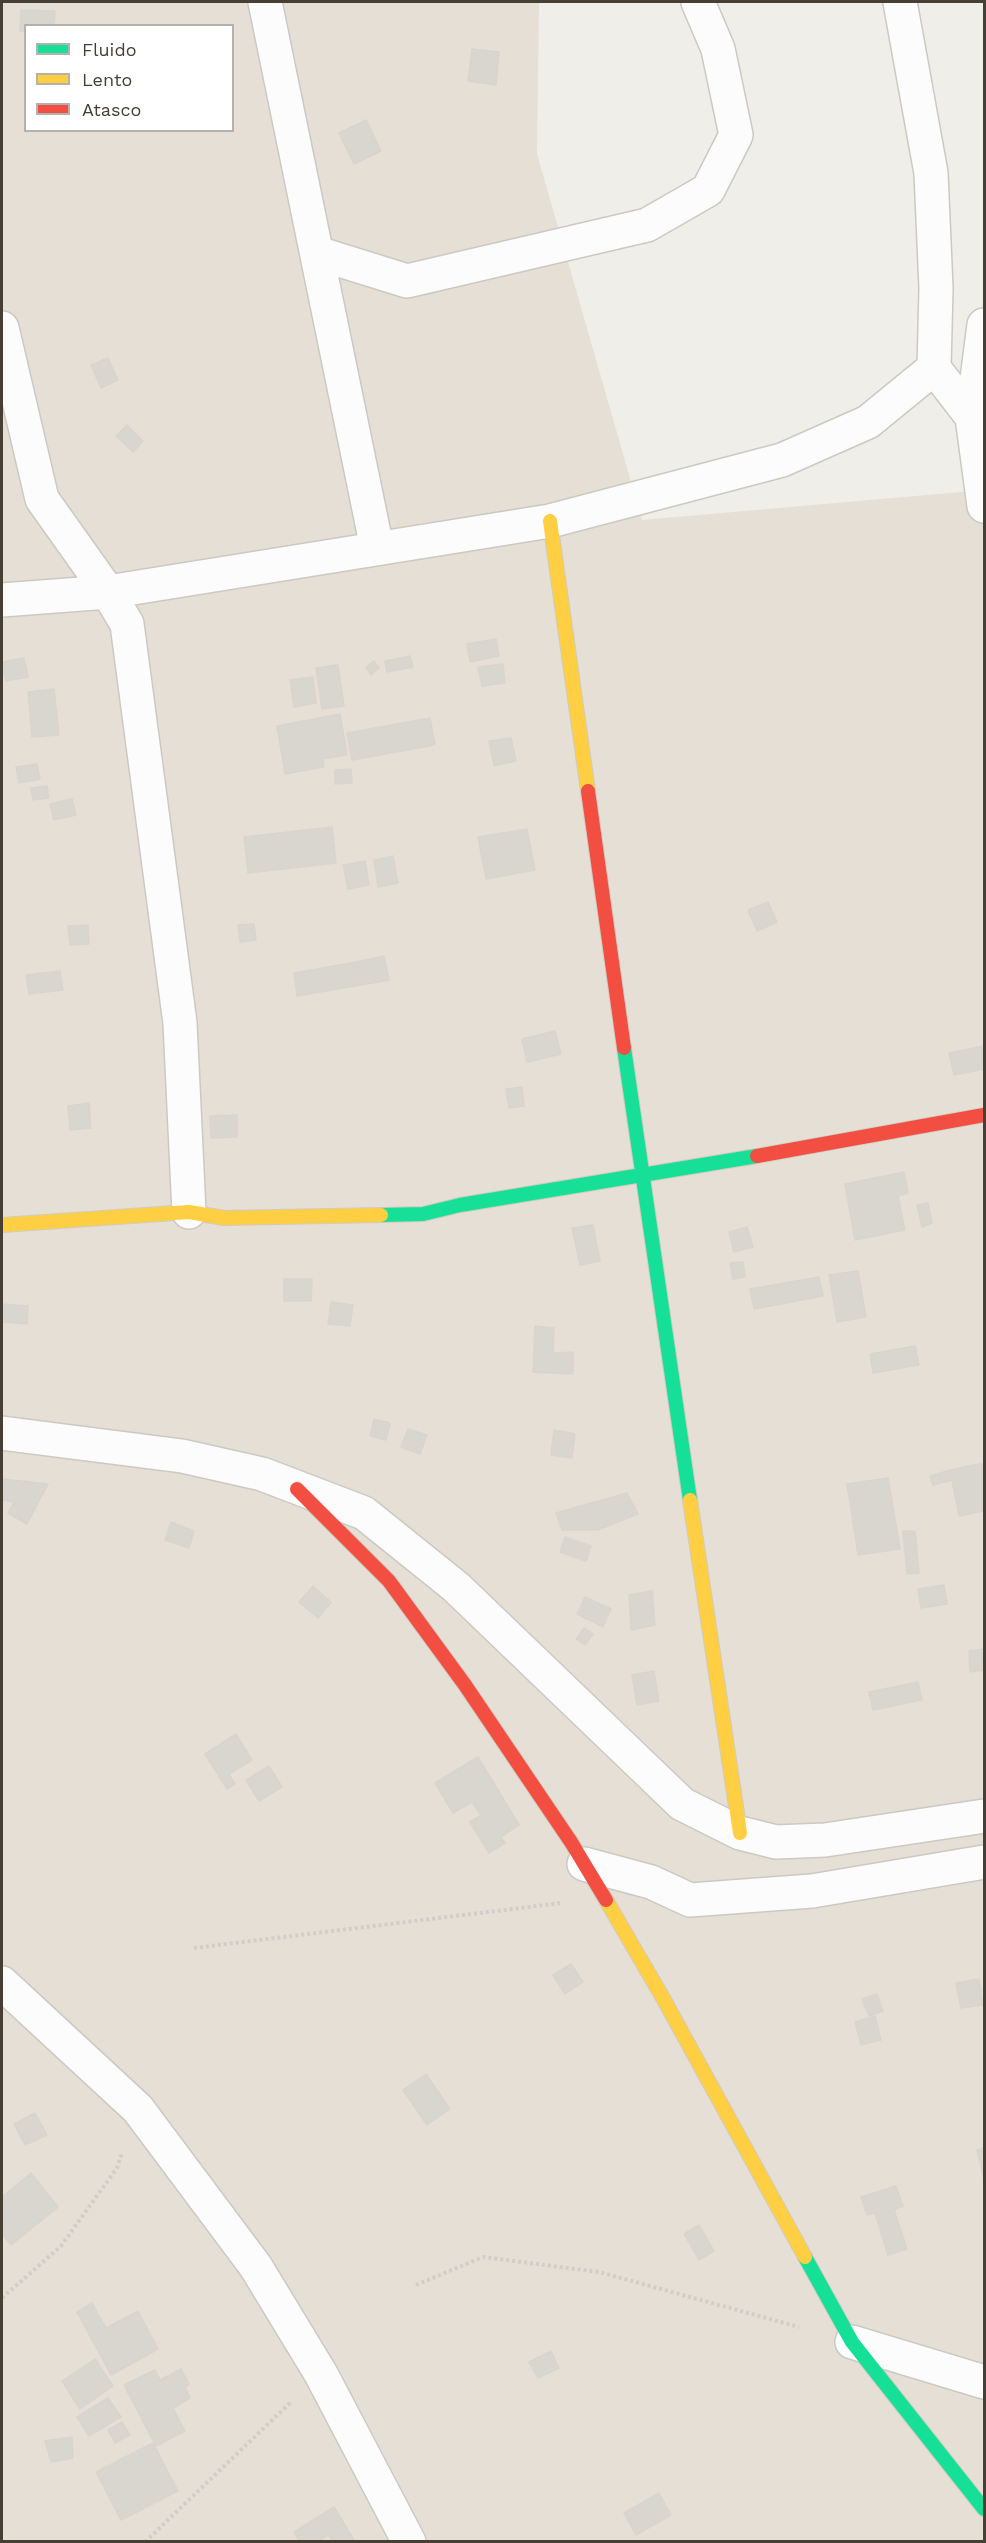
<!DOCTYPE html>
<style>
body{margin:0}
#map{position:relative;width:986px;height:2543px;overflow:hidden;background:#f0eee8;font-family:"Work Sans",sans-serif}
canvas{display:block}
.frame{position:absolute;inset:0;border:3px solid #473f34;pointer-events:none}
.legend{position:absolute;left:24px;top:24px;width:210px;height:108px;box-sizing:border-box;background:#fff;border:2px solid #b5b2ae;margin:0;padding:8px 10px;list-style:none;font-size:18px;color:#473f34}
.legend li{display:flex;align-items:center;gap:12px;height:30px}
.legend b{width:30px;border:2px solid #b5b2ae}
</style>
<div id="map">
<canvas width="986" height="2543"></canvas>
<div class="frame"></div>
<ul class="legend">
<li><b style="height:8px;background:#16e098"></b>Fluido</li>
<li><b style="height:8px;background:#ffcf43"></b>Lento</li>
<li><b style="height:8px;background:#f24e42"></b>Atasco</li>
</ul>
</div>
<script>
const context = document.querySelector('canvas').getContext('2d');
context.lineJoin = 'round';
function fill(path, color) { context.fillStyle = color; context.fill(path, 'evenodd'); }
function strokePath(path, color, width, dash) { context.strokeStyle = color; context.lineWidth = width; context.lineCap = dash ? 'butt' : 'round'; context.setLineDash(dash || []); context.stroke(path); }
const residential = new Path2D(`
 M2 2H539L537 154 642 520 984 490V2541L2 2542ZM26 26H232V130H26Z`);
const building = new Path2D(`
 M21 10 55 11 54 26H26V31H20Z
 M472 49 499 52 496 85 468 81Z
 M366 120 381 151 354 164 339 133Z
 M108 358 118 380 101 388 91 365Z
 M127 425 143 441 133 452 116 436Z
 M496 639 499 656 470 662 467 644Z
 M410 656 413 667 387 672 385 661Z
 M24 658 28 677 6 681 2 662Z
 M374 661 379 668 371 675 366 667Z
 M503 664 505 683 482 686 478 667Z
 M338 665 344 706 322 709 316 668Z
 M313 677 316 703 294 707 290 680Z
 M54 689 59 735 32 737 28 692Z
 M340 714 347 755 323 759 324 767 285 774 277 726Z
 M430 718 435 745 352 760 347 733Z
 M511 738 516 761 494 766 489 741Z
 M37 764 40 779 19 783 16 767Z
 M351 769 352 783 335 784V770Z
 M47 786 49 798 33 800 31 788Z
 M72 799 76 815 54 820 50 804Z
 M332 827 336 863 248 873 244 837Z
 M527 829 535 870 486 879 478 837Z
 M393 856 398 883 378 887 374 860Z
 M365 861 369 885 348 889 343 865Z
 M768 902 777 922 757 931 748 910Z
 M254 924 256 940 240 942 238 925Z
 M88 925 89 944 70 945 68 926Z
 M384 956 389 980 361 985 356 962Z
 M356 962 361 985 297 996 294 973Z
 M60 971 63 990 29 994 26 975Z
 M555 1031 561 1054 527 1062 522 1039Z
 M984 1046V1069L954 1075 949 1053Z
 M522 1087 524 1106 509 1108 506 1089Z
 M89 1103 91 1128 70 1130 68 1106Z
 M237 1115V1137L211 1138 210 1116Z
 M904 1172 908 1193 898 1196 905 1230 855 1240 845 1184Z
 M928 1203 932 1223 922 1227 917 1205Z
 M593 1225 600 1261 580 1265 572 1228Z
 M747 1227 753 1247 734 1252 729 1232Z
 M743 1262 745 1277 733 1279 730 1263Z
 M858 1271 866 1317 837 1322 829 1275Z
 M819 1277 823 1296 754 1309 750 1289Z
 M284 1279H312L311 1301H284Z
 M331 1302 353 1305 350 1326 328 1324Z
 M2 1304 28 1306 27 1324 2 1322Z
 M535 1326 554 1328 553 1353 573 1352V1374L533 1372Z
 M915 1346 919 1365 873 1373 870 1354Z
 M374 1419 390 1423 386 1440 370 1436Z
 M408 1429 427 1435 420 1454 401 1447Z
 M554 1430 575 1434 572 1458 551 1455Z
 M984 1463V1511L959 1516 950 1470Z
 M950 1470 953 1480 933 1485 930 1476Z
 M888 1478 900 1549 858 1555 847 1484Z
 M2 1479 48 1484 27 1524 8 1513 14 1502 2 1500Z
 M627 1493 638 1514 598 1530H562L556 1513Z
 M171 1522 194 1531 189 1548 165 1540Z
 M903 1531H915L919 1573 907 1574Z
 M565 1537 591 1546 586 1561 560 1552Z
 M944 1585 947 1604 921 1608 918 1589Z
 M313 1586 331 1602 318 1618 299 1602Z
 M652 1591 655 1625 631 1630 629 1595Z
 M585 1597 611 1609 603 1627 577 1614Z
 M584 1628 593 1634 585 1645 576 1639Z
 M984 1649V1670L970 1672 969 1651Z
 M654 1671 659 1701 637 1705 632 1675Z
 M918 1682 922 1700 873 1710 869 1692Z
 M236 1734 252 1760 229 1774 235 1784 227 1789 205 1754Z
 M478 1757 519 1825 501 1837 505 1843 489 1853 470 1822 481 1815 472 1802 453 1813 435 1783Z
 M269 1766 282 1787 259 1801 246 1780Z
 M571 1964 583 1982 565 1994 553 1975Z
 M979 1979 983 2005 961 2008 956 1983Z
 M877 1994 883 2011 869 2016 862 1999Z
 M875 2016 881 2040 861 2045 855 2022Z
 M426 2074 450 2109 427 2125 403 2090Z
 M35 2113 47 2135 25 2145 14 2124Z
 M984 2148V2179L977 2150Z
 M31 2173 58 2207 11 2245 2 2234V2197Z
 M896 2186 903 2206 894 2210 907 2249 888 2255 875 2213 867 2215 861 2197Z
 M699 2225 714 2251 699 2260 684 2234Z
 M92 2303 106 2328 138 2311 158 2349 111 2375 77 2312Z
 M551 2351 559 2368 538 2378 529 2362Z
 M95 2359 113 2386 80 2409 62 2381Z
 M181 2369 189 2384 185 2387 190 2398 173 2408 185 2431 156 2446 124 2385 155 2370 160 2380Z
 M108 2398 121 2417 89 2436 77 2417Z
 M122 2422 130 2435 115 2443 108 2430Z
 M72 2437 73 2458 51 2462 45 2441Z
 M153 2443 178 2491 121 2520 96 2472Z
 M659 2493 671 2515 636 2535 624 2513Z
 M334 2507 355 2542H330L332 2540 328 2535 317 2542H300L294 2532Z`);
const path = new Path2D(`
 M194 1948 561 1903
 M416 2285 483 2257 599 2272 799 2327
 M2 2298 61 2246 117 2168 122 2153
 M145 2542 292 2401`);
const street = new Path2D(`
 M265 2 377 548
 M900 2 931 173 936 288 934 368 972 417
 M317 253 407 281 647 225 708 190 736 135 718 49 698 2
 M984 325 972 417 984 506
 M2 328 42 499 108 592 127 624 180 1023 189 1212
 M2 600 108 592 550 521 782 460 868 422 934 368
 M2 1433 182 1456 262 1474 364 1513 456 1587 682 1804 740 1833 776 1842 825 1840 984 1816
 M584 1864 651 1882 690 1900 812 1891 984 1862
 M2 1983 138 2109 256 2267 321 2374 409 2542
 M852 2342 984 2382`);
const fast = new Path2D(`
 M624 1048 690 1500
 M381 1215 423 1214 460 1205 757 1156
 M805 2257 852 2342 984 2509`);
const slow = new Path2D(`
 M550 521 588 791
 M2 1225 189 1212 224 1218 381 1215
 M690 1500 740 1833
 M606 1900 663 1998 805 2257`);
const jam = new Path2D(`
 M588 791 624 1048
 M757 1156 984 1115
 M297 1489 389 1581 465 1685 571 1842 606 1900`);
fill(residential, '#e5dfd5');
fill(building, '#d9d5cf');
strokePath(building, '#d9d5ce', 1.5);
strokePath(street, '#ccc9c3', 36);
strokePath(fast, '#d0cbbf', 16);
strokePath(slow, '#d0cbbf', 16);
strokePath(jam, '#d0cbbf', 16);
strokePath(path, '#d1cec9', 4, [3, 3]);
strokePath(street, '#fdfcfc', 33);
strokePath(fast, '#16e098', 14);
strokePath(slow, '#ffcf43', 14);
strokePath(jam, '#f24e42', 14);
</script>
